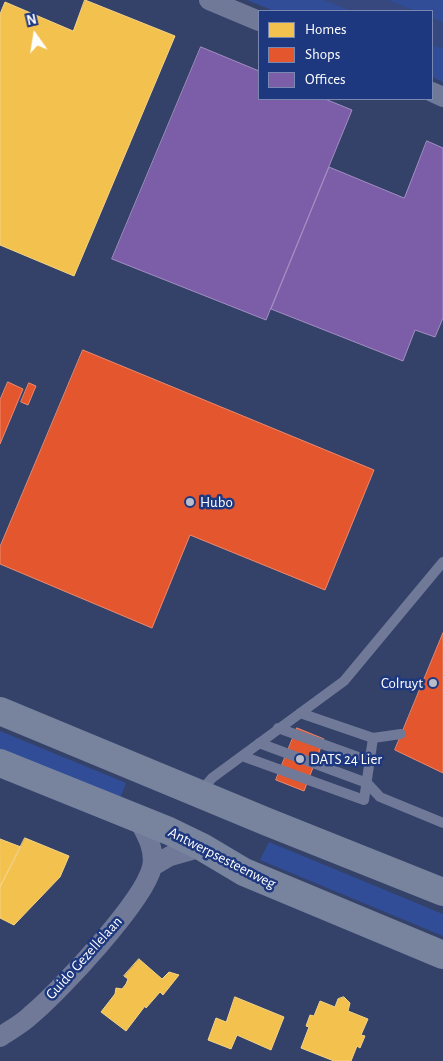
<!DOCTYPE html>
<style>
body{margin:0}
#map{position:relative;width:443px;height:1061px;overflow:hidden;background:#34426a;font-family:"Alegreya Sans",sans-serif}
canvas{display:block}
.legend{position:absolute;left:258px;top:10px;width:175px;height:90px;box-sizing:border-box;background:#1e3880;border:1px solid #7888b3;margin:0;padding:6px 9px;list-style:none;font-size:15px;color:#fff}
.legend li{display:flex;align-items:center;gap:10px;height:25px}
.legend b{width:25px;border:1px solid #7888b3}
.north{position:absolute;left:10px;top:10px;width:50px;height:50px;-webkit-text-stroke:4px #1e3880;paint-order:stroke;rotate:347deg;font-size:14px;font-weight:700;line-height:20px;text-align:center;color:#fff}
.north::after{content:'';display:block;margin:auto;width:18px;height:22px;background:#fff;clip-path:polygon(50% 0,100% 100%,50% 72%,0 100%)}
</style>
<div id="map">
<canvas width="443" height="1061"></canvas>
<ul class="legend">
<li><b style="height:14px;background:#f2c14e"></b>Homes</li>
<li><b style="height:14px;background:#e4572e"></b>Shops</li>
<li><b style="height:14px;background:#7b5ea7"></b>Offices</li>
</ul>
<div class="north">N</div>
</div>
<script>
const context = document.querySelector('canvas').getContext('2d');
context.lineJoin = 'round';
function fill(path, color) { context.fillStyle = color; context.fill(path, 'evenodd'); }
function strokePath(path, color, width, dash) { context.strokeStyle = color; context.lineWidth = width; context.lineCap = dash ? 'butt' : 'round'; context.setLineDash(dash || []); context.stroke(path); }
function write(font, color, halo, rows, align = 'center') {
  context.font = font + ' "Alegreya Sans",sans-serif'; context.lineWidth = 5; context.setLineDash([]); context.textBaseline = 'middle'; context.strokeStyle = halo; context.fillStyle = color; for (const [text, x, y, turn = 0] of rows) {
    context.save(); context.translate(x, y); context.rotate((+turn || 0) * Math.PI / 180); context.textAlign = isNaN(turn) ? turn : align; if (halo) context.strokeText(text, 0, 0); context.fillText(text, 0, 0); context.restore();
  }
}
const green = new Path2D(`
 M247 0H443V82L432 77V11H274Z
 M0 731 126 783 120 799 0 750Z
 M269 842 443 914V936L260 860Z`);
const water = new Path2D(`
 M324 0H388L416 11H351Z
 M432 18 443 22V49L432 45Z`);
const homes = new Path2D(`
 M85 0 175 36 74 276 0 245V14L5 2 73 31Z
 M25 838 69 856 60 877 14 925 0 918V887Z
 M0 839 21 847 0 887Z
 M139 959 162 979 169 972 179 975 163 995 160 992 146 1008 145 1006 126 1031 101 1012 115 994 116 988 122 989 126 984 128 979 124 976Z
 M235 997 284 1017 271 1050 237 1035 231 1049 208 1040 216 1018 226 1022Z
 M344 997 350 1003 348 1011 368 1019 361 1035 365 1036 360 1048 357 1046 351 1061H334L301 1048 309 1027 306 1026 310 1015 314 1016 320 1001 335 1007 338 999Z`);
const shops = new Path2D(`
 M83 350 374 470 325 590 190 535 152 628 0 564V547Z
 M8 382 23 389 0 444V400Z
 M29 383 36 386 28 405 21 402Z
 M443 633V773L395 750Z
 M297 728 324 739 304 791 276 780Z`);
const offices = new Path2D(`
 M201 47 259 71V99H325L352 110 266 320 112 259Z
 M427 141 443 148V318L435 337 415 330 403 361 271 309 329 167 404 198Z`);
const service = new Path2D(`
 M300 713 373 738 401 734
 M278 728 369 761
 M259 743 367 783 380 797 443 823
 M242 756 364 800 373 738
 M200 792 212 778 344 681 443 562`);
const minor = new Path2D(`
 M209 0 259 21
 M432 92 443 97
 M153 866 170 856 202 847
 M0 1037C10 1030 22 1024 31 1015 60 991 144 901 152 867 156 849 145 832 137 817`);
const primary = new Path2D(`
 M0 711 265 821 443 892
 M0 763 169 831 202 847 244 872 443 955`);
const markers = [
 [190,502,5,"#b8bdcb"],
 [433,683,5,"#b8bdcb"],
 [300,759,5,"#b8bdcb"]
];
const poiNames = [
 ["Hubo",200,502],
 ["Colruyt",423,683,"right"],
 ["DATS 24 Lier",310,759]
];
const streetNames = [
 ["Antwerpsesteenweg",222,858,27],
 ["Guido Gezellelaan",84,958,-48]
];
fill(green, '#314d98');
fill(water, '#36487d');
fill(homes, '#f2c14e');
strokePath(homes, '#f6d483', 1);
fill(shops, '#e4572e');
strokePath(shops, '#ec896d', 1);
fill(offices, '#7b5ea7');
strokePath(offices, '#a38ec1', 1);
strokePath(service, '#707998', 10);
strokePath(minor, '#707998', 20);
strokePath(primary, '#78839e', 28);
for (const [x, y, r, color] of markers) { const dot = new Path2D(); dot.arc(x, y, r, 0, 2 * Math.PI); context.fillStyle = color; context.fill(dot); strokePath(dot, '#1e3880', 2); }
write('15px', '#fff', '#1e3880', poiNames, 'left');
write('15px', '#fff', '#1e3880', streetNames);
</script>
